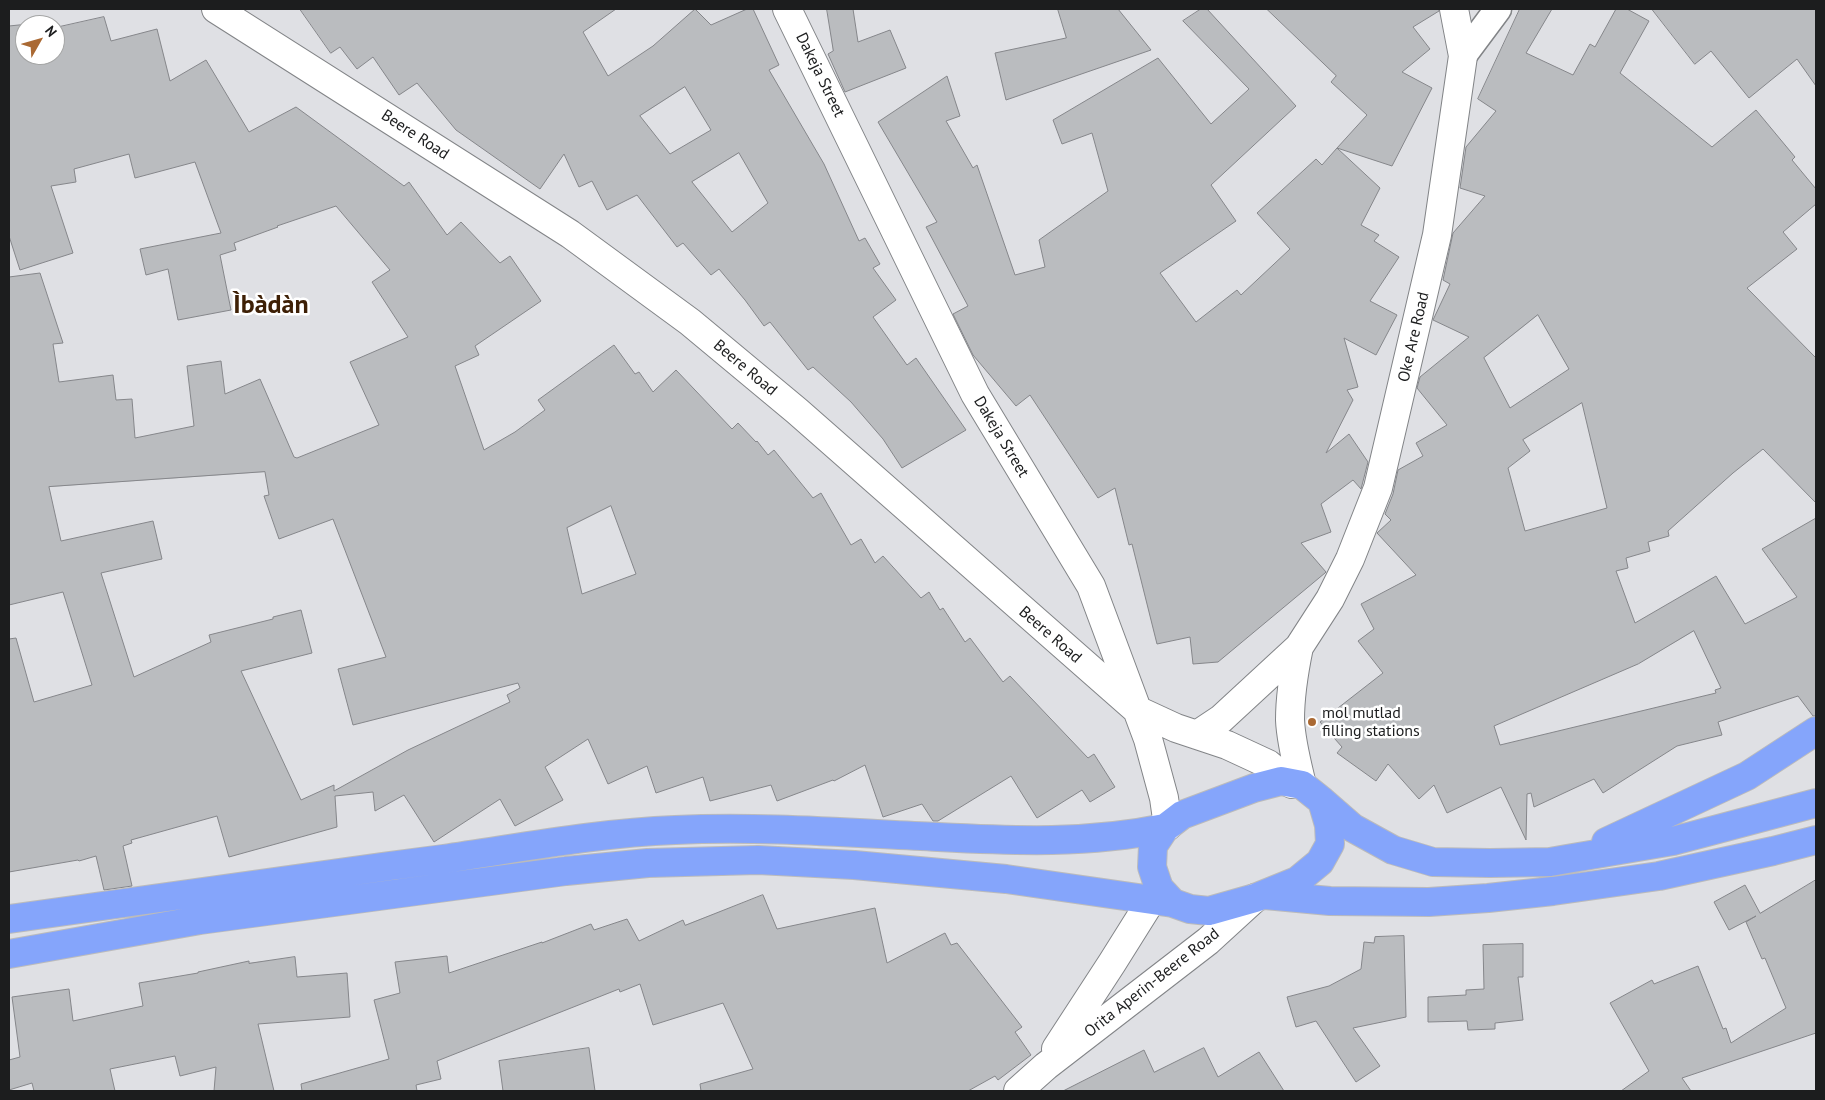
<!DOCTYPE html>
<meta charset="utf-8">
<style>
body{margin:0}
#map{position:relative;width:1825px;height:1100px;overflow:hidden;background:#dfe0e4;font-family:"PT Sans",sans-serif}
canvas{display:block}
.frame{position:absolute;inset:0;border:10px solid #1c1d1e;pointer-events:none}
.north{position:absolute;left:15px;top:15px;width:50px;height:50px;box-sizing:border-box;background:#fff;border:1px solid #a4a5a5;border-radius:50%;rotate:52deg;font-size:14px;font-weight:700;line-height:20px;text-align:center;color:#1c1d1e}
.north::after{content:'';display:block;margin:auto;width:18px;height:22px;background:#aa6933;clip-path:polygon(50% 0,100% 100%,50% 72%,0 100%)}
</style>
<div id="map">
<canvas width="1825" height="1100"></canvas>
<div class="frame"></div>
<div class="north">N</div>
</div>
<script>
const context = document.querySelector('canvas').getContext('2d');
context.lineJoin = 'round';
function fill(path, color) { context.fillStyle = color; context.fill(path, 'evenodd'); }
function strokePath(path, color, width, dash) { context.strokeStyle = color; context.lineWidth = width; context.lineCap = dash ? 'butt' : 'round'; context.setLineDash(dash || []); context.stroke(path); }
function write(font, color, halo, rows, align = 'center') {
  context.font = font + ' "PT Sans",sans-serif'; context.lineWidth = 5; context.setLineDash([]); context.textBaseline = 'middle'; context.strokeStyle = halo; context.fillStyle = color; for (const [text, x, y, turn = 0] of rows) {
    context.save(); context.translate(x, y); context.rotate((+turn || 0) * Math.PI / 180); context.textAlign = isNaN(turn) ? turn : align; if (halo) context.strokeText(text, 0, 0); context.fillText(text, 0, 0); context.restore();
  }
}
const building = new Path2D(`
 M300 9H616L583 32 608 76 653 46 695 9 711 25 747 9H753L779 65 769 70 824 164 859 241 865 238 880 264 873 268 896 300 873 317 907 365 916 358 966 430 902 468 883 439 851 402 813 367 808 370 770 322 764 326 745 300 719 269 711 275 683 243 677 247 637 195 607 210 592 181 579 187 564 154 540 189 456 130 417 83 399 95 373 57 357 69 340 47 331 53ZM685 87 711 130 670 154 640 116ZM739 153 768 203 732 232 692 182Z
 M827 9H853L858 42 890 30 906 68 845 92 828 54 833 51Z
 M1058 9H1118L1151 50 1006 100 995 53 1066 38Z
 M1201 9H1207L1296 106 1211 185 1236 221 1160 273 1196 322 1237 290 1241 295 1290 249 1257 213 1316 159 1322 165 1337 148 1380 188 1361 225 1379 235 1374 241 1399 257 1370 301 1397 315 1376 355 1344 338 1358 387 1347 390 1353 400 1326 453 1349 434 1368 462 1361 489 1353 480 1321 504 1331 532 1301 543 1326 572 1325 573 1218 662 1193 664 1190 637 1157 644 1132 544 1129 545 1115 488 1098 498 1030 395 1016 406 973 355 953 314 968 306 926 227 937 222 878 122 947 76 960 116 946 121 973 168 977 165 1015 275 1045 267 1039 240 1108 191 1092 133 1062 144 1053 120 1158 58 1211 124 1249 89 1183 21Z
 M1267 9H1439V11L1413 27 1430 49 1402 72 1432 88 1392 166 1337 148 1367 115 1331 82 1336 76Z
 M1520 9H1552L1526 53 1573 75 1590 44 1595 47 1616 9H1627L1649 21 1620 73 1712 147 1756 110 1795 157 1792 160 1816 189V204L1783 232 1797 249 1747 288 1816 358V503L1763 449 1733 473 1668 531 1669 536 1648 542 1650 551 1626 558 1628 568 1616 571 1635 623 1716 576 1745 624 1797 597 1762 549 1816 518V716H1813L1798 696 1718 722 1722 735 1677 746 1603 793 1594 779 1534 807 1531 793 1527 794 1526 840 1501 787 1447 813 1434 785 1419 799 1388 764 1376 781 1337 753 1342 747 1320 722 1383 673 1358 641 1374 629 1361 604 1416 575 1377 533 1391 520 1385 514 1393 494 1398 470 1423 456 1416 443 1447 425 1417 388 1420 377 1469 337 1433 320 1450 284 1443 280 1453 233 1485 196 1460 188 1466 147 1496 111 1478 99ZM1538 315 1569 369 1510 408 1484 358ZM1582 403 1607 508 1525 531 1508 468 1530 451 1523 440ZM1694 631 1721 688 1715 690 1716 693 1500 745 1494 726 1638 664Z
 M1652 9H1816V86L1797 59 1749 98 1711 51 1695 64Z
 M104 17 111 41 157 29 170 81 206 60 249 132 296 107 404 186 409 182 447 235 461 222 500 263 510 256 541 301 475 346 479 355 455 366 484 450 515 432 545 410 538 400 614 345 635 374 639 372 653 392 676 370 732 429 738 423 756 442 757 441 768 455 774 450 813 498 821 493 851 545 861 539 875 563 883 556 921 598 929 592 940 610 943 608 965 642 970 638 1003 682 1010 676 1088 758 1094 754 1115 787 1090 802 1082 790 1037 818 1011 776 938 821H933L922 804 883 817 865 765 834 781 833 780 777 801 771 785 710 801 703 777 656 793 647 766 608 784 588 739 545 767 563 800 515 826 500 799 434 842 404 795 375 811 373 792 335 796 337 827 229 857 217 816 131 840 132 843 123 846 132 886 104 890 96 856 79 861 78 860 9 872V639L16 638 34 702 92 685 63 592 9 605V277L40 273 63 343 53 344 59 382 113 375 116 400 132 399 135 438 194 426 187 366 221 361 225 394 260 379 294 457 297 458 379 425 350 362 408 337 372 282 390 270 336 206 277 226 278 227 234 243 236 250 220 255 231 310 178 320 168 269 146 275 140 249 221 233 195 162 135 178 129 154 74 169 76 182 51 186 73 253 20 270 9 236V26L38 23V25H25V55H55V28ZM265 472 269 495 264 496 279 539 333 519 386 657 338 669 353 725 518 683 520 688 507 695 510 702 408 750 334 791V785L301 800 241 671 312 653 301 610 273 617V619L209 635 211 642 134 677 101 573 162 559 153 521 61 541 49 487ZM611 506 636 574 582 594 567 528Z
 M1816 880V1033L1682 1078 1691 1091H1621L1649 1071 1610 1003 1652 980 1654 984 1698 966 1723 1029 1726 1028 1731 1043 1786 1008 1765 958 1762 959 1746 922 1756 916 1729 930 1714 902 1745 885 1760 913Z
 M763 895 777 929 875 908 887 963 945 933 951 945 957 943 1022 1027 1015 1032 1031 1055 998 1080 995 1076 968 1091H701L700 1084 753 1069 723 1003 653 1025 640 984 620 992 619 989 437 1061 441 1079 416 1085 417 1091H302L301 1084 389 1059 374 1000 400 993 395 962 447 956 449 973 542 942V943L591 924 594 930 627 919 639 941 683 920 685 925Z
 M1404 936 1406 1017 1353 1028 1380 1066 1356 1082 1316 1021 1296 1027 1287 997 1329 986 1361 969 1364 942 1374 943 1375 937Z
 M1523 944V977H1518L1523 1020 1495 1023V1029L1468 1030 1467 1021 1428 1022V997L1466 995V990L1484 989 1483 945Z
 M295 957 297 977 347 973 350 1017 258 1024 274 1091H214L216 1067 180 1076 175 1056 110 1069 115 1091H34L32 1083 9 1090V1060L20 1057 12 997 69 989 73 1021 143 1006 139 983 198 973V972L249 961V963Z
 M589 1048 595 1091H503L499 1061Z
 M1204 1048 1218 1077 1259 1052 1284 1091H1063L1144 1050 1154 1072Z`);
const street = new Path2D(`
 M1463 56 1498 9`);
const secondary = new Path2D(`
 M216 9 570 234 690 322 797 411 1137 710 1176 728 1227 745 1268 764 1292 784
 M787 9 975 394 1091 586 1148 739 1164 798 1168 826
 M1299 647C1294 671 1290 695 1290 720 1291 742 1297 764 1302 785
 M1197 735 1221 719 1299 647 1330 599 1350 559 1378 488 1437 235 1463 56 1454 9
 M1056 1049 1112 963 1159 888
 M1018 1091 1046 1066 1208 941 1255 898`);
const highway = new Path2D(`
 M1322 801 1329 825 1330 844 1320 862 1297 881 1255 898 1209 911 1190 909 1173 903 1159 888 1152 867 1153 846 1165 828 1182 815 1254 788 1281 781 1302 785 1322 801 1353 828 1393 850 1433 862 1490 863 1550 862 1567 859 1673 841 1816 803
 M1606 842 1747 776 1816 731
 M1265 895 1330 901 1429 902 1488 898 1553 891 1659 876 1773 851 1816 840
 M9 919C153 898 298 878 443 859 520 848 597 833 675 830 762 826 850 833 938 837 1015 841 1089 844 1165 828
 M9 954 200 920 566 871 648 863 758 860 854 865 1006 879 1173 903`);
const markers = [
 [1312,722,5,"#aa6933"]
];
const streetNames = [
 ["Dakeja Street",820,75,64],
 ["Beere Road",415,135,33],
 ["Oke Are Road",1414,337,-77],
 ["Beere Road",745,368,40],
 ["Dakeja Street",1001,437,59],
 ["Beere Road",1050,635,41],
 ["Orita Aperin-Beere Road",1152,983,-38]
];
const poiNames = [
 ["mol mutlad",1322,713],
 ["filling stations",1322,731]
];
const townNames = [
 ["Ìbàdàn",271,306]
];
fill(building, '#babcbf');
strokePath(building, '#85868a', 1);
strokePath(street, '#828487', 29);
strokePath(secondary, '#828487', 30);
strokePath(highway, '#bbbbbc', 30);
strokePath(street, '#fff', 26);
strokePath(secondary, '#fff', 28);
strokePath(highway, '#85a5fb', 28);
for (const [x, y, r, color] of markers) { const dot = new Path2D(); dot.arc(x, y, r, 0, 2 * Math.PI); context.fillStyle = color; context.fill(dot); strokePath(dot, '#fff', 2); }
write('16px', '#1c1d1e', '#fff', streetNames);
write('16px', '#1c1d1e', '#fff', poiNames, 'left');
write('bold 26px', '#3e2006', '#fff', townNames);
</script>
